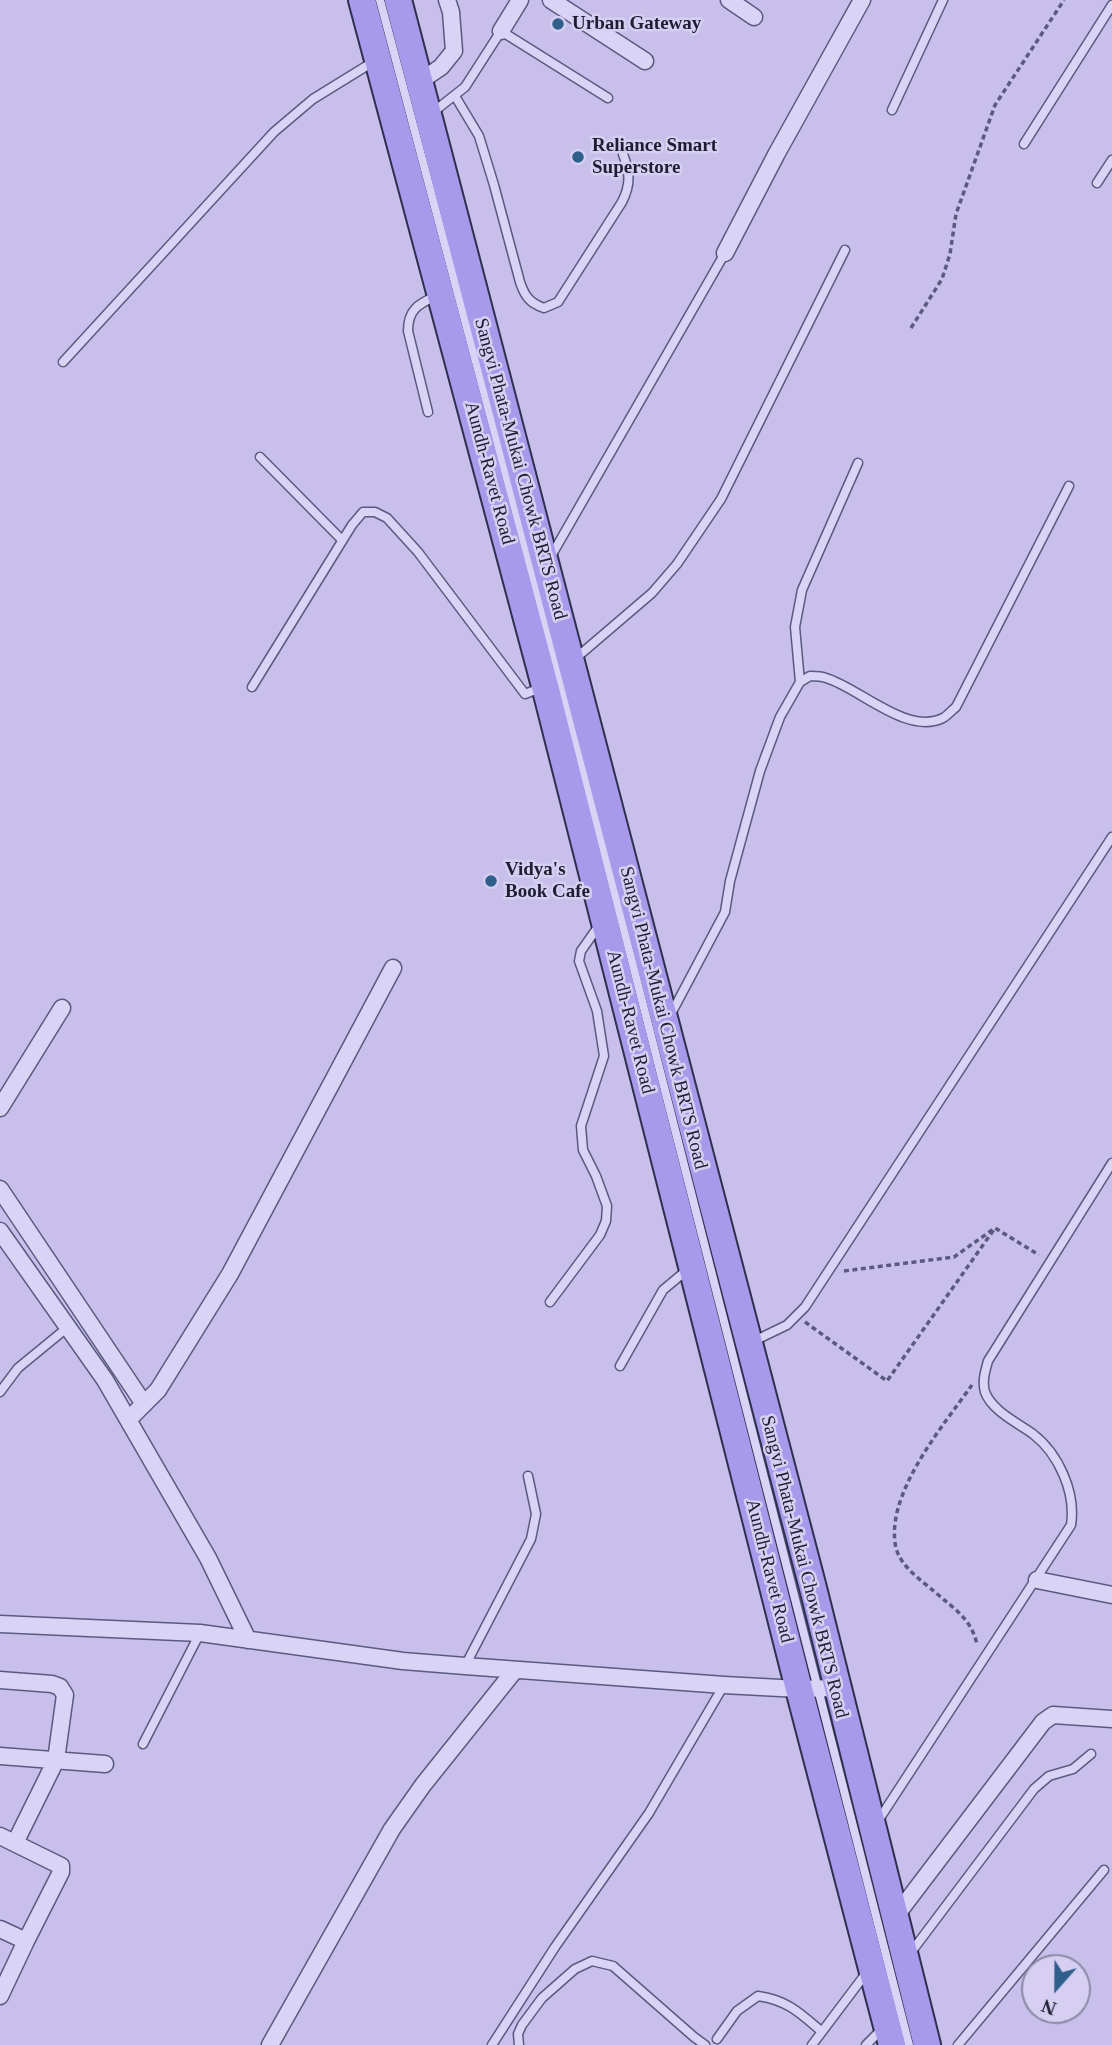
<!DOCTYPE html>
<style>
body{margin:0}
#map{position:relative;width:1112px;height:2045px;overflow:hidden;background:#c8c0ea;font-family:Georgia,serif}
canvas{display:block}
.north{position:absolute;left:1021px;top:1954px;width:70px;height:70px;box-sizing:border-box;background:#d6cff2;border:2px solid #8c88a5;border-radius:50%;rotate:201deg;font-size:19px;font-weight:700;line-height:28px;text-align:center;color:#1d1e32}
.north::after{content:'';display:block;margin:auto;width:24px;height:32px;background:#2f5f8b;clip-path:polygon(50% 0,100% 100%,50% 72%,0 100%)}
</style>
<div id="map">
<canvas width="1112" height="2045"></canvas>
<div class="north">N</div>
</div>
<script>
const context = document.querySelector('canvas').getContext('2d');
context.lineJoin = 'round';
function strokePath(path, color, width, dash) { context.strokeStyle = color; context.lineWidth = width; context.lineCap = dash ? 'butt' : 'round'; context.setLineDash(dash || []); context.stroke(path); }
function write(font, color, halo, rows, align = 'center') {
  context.font = font + ' Georgia,serif'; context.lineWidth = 5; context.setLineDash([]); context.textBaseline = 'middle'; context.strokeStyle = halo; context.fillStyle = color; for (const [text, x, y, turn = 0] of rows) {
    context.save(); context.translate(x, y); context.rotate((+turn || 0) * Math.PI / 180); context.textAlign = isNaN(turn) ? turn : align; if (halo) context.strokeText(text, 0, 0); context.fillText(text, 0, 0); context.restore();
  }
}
const path = new Path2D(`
 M911 328 942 279 950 254 956 214 995 105 1064 0
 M844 1271 954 1257 995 1228 1039 1255
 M805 1322 887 1381 995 1228
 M972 1385C943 1426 884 1495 896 1548 901 1567 921 1580 935 1592 954 1609 972 1619 977 1645`);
const service = new Path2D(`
 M380 0 556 664 909 2045
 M455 96 479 136 494 185 520 282C525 297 530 303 544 308L558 302 622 202C631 184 630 173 623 154
 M892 110 943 0
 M432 113 465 87 501 31 608 98
 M1024 144 1112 5
 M1097 183 1112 160
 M63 362 274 132 313 99 373 62
 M428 412 408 331C408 310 418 304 436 296
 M260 457 342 540
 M550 558 725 253
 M576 658 652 593 677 564 721 499 845 250
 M800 682 810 676C815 676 821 676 826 678 858 687 907 736 943 718 947 716 952 710 956 707L1069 486
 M252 687 352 525 363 512H375L387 518 418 552 525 694 543 687
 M671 1014 725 912 730 881 760 771 780 717 800 682 795 627 802 590 858 463
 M550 1302 600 1235 606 1221 607 1206 596 1176 583 1150 581 1126 604 1056 597 1011 579 961 581 951 600 924
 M754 1341 787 1325 805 1307 1112 837
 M620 1366 663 1290 687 1270
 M0 1392 18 1368 68 1327
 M465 1666 531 1539 536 1514 528 1476
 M143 1744 200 1633
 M878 1821 1071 1525C1076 1493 1059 1454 1033 1434 1018 1423 992 1411 985 1392 982 1381 985 1372 988 1361L1112 1163
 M909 1955 1034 1789 1049 1776 1073 1769 1091 1754
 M717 2039 737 2011 758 1996C787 2000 800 2013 821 2031
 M492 2045 555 1947 649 1813 724 1685
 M519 2045 518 2034 522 2025 542 1998 575 1969 592 1961 613 1966 694 2037 705 2045
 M812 2045 867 1972
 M866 2045 882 2029
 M958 2045 1104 1870`);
const minor = new Path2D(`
 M551 0 645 61
 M729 0 754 17
 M501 31 520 0
 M419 82 441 67 454 51 451 12 447 0
 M725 253 777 153 862 0
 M0 1108 62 1008
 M0 1189 144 1404
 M0 1231 105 1380 208 1558 248 1640
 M129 1419 158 1390 230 1274 393 968
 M1037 1580 1112 1595
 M0 1624 200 1633 403 1661 465 1666 724 1685 799 1689 837 1688
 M0 1680 52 1684 60 1687 65 1695 56 1760 15 1843
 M0 1756 105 1764
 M0 1836 61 1866V1872L26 1941
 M895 1917 1043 1722 1053 1715 1112 1719
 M0 1929 26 1941 0 1996
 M270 2045 392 1829 423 1785 515 1670`);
const primary = new Path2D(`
 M362 0 545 686 799 1689 892 2045
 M398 0 813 1588 927 2045`);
const markers = [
 [558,24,7,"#2f5f8b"],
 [578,157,7,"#2f5f8b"],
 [491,881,7,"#2f5f8b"]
];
const poiNames = [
 ["Urban Gateway",572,24],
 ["Reliance Smart",592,146],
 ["Superstore",592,168],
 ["Vidya's",505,870],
 ["Book Cafe",505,892]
];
const streetNames = [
 ["Sangvi Phata-Mukai Chowk BRTS Road",520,469,75],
 ["Aundh-Ravet Road",489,473,75],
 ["Sangvi Phata-Mukai Chowk BRTS Road",663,1018,76],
 ["Aundh-Ravet Road",630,1022,76],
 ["Sangvi Phata-Mukai Chowk BRTS Road",804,1567,76],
 ["Aundh-Ravet Road",769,1571,76]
];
strokePath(service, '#5a5a81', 11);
strokePath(minor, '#5a5a81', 19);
strokePath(primary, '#2e304f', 30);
strokePath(path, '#5a5a81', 3.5, [5, 3.5]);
strokePath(service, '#d9d3f5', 8);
strokePath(minor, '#d9d3f5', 16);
strokePath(primary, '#a89aeb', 26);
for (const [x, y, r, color] of markers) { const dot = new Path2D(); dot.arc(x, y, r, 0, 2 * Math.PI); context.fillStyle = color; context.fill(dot); strokePath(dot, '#d6cff2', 2.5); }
write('bold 19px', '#1d1e32', '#d6cff2', poiNames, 'left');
write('19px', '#1d1e32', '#d6cff2', streetNames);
</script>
